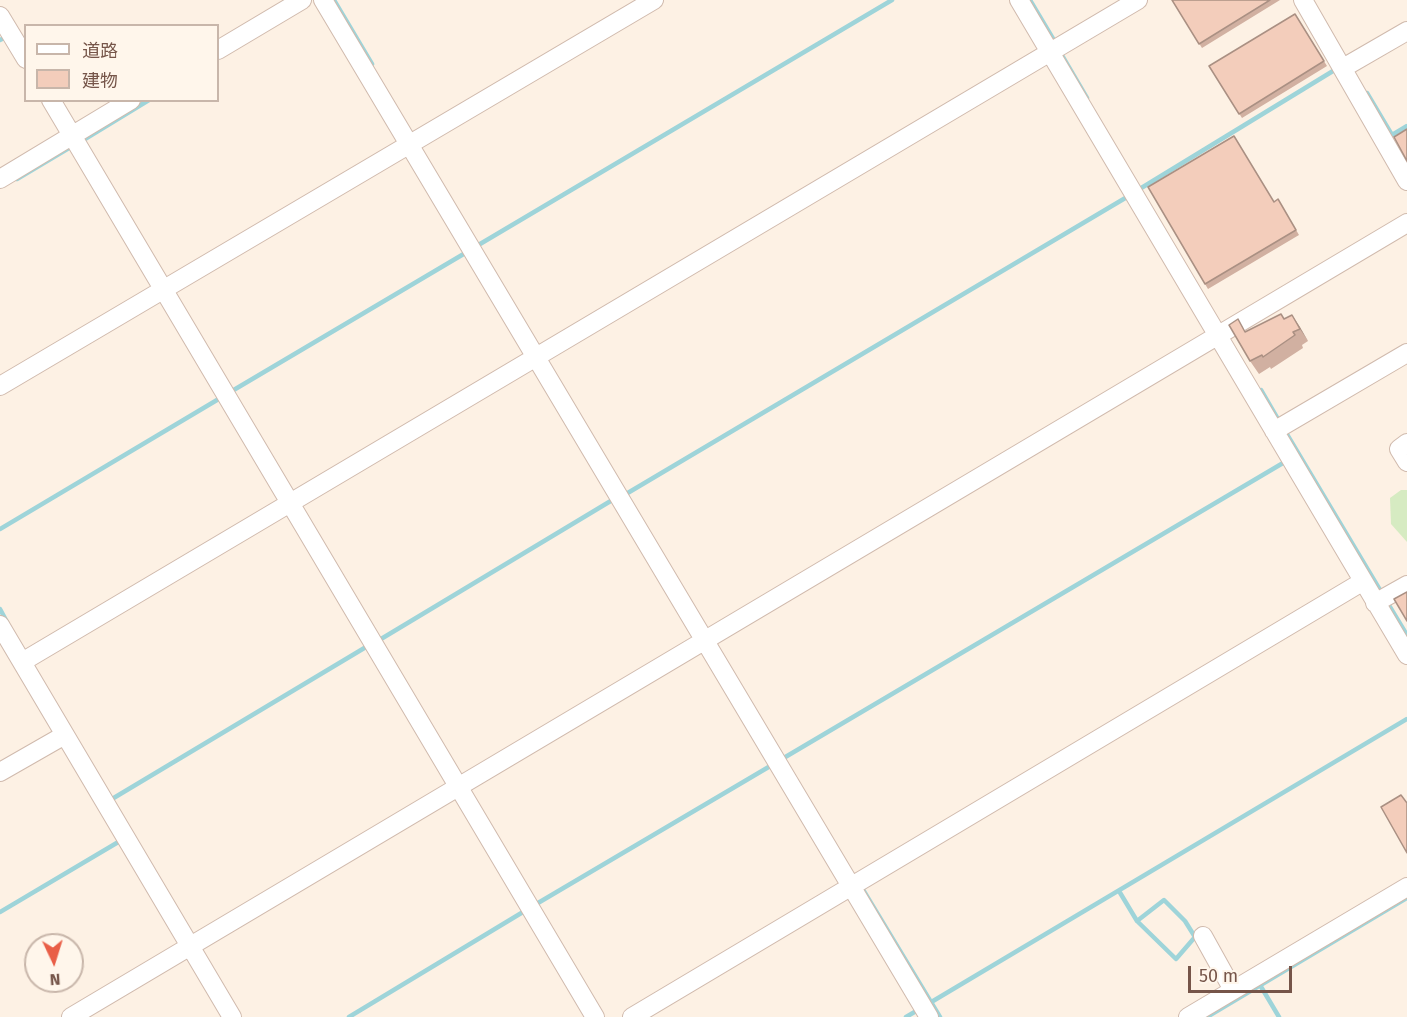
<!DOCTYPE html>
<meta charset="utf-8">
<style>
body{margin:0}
#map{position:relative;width:1407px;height:1017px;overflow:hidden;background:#fdf1e4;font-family:"Fira Sans","Noto Sans JP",sans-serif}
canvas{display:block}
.legend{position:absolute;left:24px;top:24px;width:195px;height:78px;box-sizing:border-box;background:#fff6eb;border:2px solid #c8b6aa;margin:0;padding:8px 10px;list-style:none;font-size:18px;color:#765549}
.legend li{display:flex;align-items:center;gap:12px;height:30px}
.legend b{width:30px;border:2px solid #c8b6aa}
.north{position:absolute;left:24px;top:933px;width:60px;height:60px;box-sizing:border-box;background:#fff6eb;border:2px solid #c8b6aa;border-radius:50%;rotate:176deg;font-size:16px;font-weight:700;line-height:24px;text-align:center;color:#765549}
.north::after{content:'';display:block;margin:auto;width:21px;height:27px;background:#e95e47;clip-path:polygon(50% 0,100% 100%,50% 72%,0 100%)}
.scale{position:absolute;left:1188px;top:966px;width:104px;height:27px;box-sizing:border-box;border:3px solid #765549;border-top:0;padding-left:8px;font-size:18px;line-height:21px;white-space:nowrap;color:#765549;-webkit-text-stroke:4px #fff6eb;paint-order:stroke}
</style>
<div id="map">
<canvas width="1407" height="1017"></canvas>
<ul class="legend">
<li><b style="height:8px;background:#fff"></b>道路</li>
<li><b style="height:16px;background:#f3cdbb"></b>建物</li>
</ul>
<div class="north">N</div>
<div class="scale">50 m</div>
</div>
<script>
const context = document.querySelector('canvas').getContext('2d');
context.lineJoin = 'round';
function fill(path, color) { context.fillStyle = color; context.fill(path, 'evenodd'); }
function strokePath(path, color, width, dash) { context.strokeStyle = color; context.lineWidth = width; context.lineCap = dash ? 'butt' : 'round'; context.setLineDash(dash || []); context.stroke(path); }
const green = new Path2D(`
 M1401 490H1407V542L1391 524 1390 498Z`);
const stream = new Path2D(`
 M334 0 372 64
 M1030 0 1055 42
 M0 40 2 39
 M1060 52 1087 98
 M1367 93 1392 135 1407 126
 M85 139 149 100
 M17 179 69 148
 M1138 190 1333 71
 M475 247 892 0
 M1261 390 1279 421
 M232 391 467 252
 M1285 431 1380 590
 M626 494 1127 197
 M0 529 217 400
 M1387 602 1407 635
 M0 609 7 622
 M381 639 614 499
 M782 759 1283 463
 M112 799 366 647
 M862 888 940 1017
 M1119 891 1137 921 1176 959 1195 937 1185 921 1164 900 1137 921
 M538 903 772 765
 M0 912 120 841
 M1260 985 1279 1017
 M928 1004 1407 719
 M349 1017 523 912
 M906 1017 918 1010
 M1207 1017 1407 898`);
const minor = new Path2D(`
 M323 0 929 1017
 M1019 0 1407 655
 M1303 0 1407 181
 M0 16 26 59
 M218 50 302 0
 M1343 68 1407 31
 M51 100 595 1017
 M0 179 131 100
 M0 386 654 0
 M1274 431 1407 353
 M1407 443 1399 449 1407 462
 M1375 603 1407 585
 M0 625 232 1017
 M22 662 1138 0
 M0 772 63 736
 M1203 936 1233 990
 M71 1017 1407 223
 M632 1017 1362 582
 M1188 1017 1407 887`);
const wall = new Path2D(`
 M1172 0H1280L1202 48Z
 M1295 14 1327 66 1242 118 1209 66Z
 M1274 202 1281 204 1299 235 1208 289 1205 284Z
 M1292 315 1308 341 1302 345 1303 348 1271 369 1270 367 1259 374 1250 361 1246 332 1285 319Z`);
const shadedWall = new Path2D(`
 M1292 315 1300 327 1308 341 1300 329Z`);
const building = new Path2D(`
 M1172 0H1270L1199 44Z
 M1295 14 1324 61 1239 114 1209 66Z
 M1407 129V161L1394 137Z
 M1234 136 1274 202 1278 199 1296 230 1205 284 1148 187Z
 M1281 314 1284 319 1292 315 1300 329 1293 332 1295 335 1263 357 1262 355 1250 361 1229 325 1238 319 1245 332Z
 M1407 592V621L1394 599Z
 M1401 795 1407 803V853L1381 807Z`);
fill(green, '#d6ebc2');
strokePath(stream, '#9ed4d9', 4.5);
strokePath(minor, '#d0baad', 20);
strokePath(minor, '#fff', 18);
fill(wall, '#d1b0a1');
fill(shadedWall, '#aa9083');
fill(building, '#f3cdbb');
strokePath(building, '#aa9083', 1.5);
</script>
